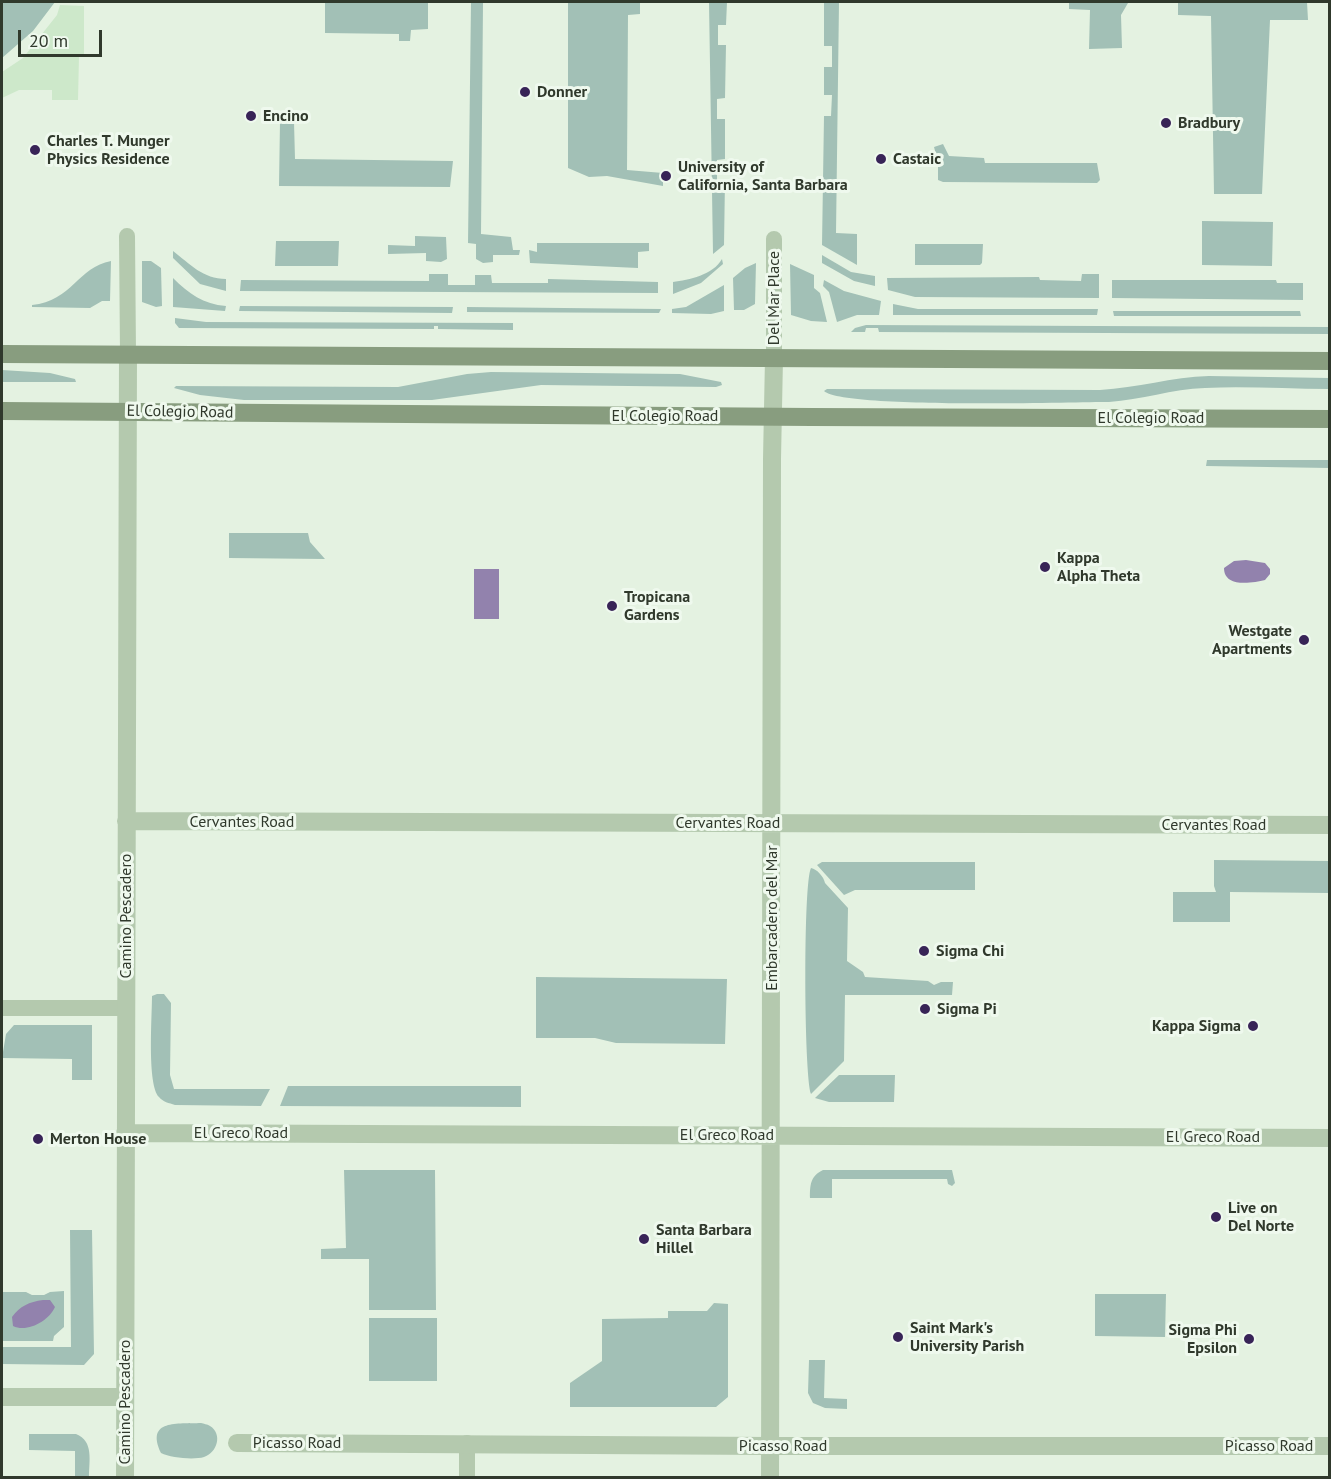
<!DOCTYPE html>
<style>
body{margin:0}
#map{position:relative;width:1331px;height:1479px;overflow:hidden;background:#e4f2e1;font-family:"PT Sans",sans-serif}
canvas{display:block}
.frame{position:absolute;inset:0;border:3px solid #30392c;pointer-events:none}
.scale{position:absolute;left:18px;top:30px;width:84px;height:27px;box-sizing:border-box;border:3px solid #30392c;border-top:0;padding-left:8px;font-size:18px;line-height:21px;white-space:nowrap;color:#30392c;-webkit-text-stroke:4px #eff9ee;paint-order:stroke}
</style>
<div id="map">
<canvas width="1331" height="1479"></canvas>
<div class="frame"></div>
<div class="scale">20 m</div>
</div>
<script>
const context = document.querySelector('canvas').getContext('2d');
context.lineJoin = 'round';
function fill(path, color) { context.fillStyle = color; context.fill(path, 'evenodd'); }
function strokePath(path, color, width, dash) { context.strokeStyle = color; context.lineWidth = width; context.lineCap = dash ? 'butt' : 'round'; context.setLineDash(dash || []); context.stroke(path); }
function write(font, color, halo, rows, align = 'center') {
  context.font = font + ' "PT Sans",sans-serif'; context.lineWidth = 6; context.setLineDash([]); context.textBaseline = 'middle'; context.strokeStyle = halo; context.fillStyle = color; for (const [text, x, y, turn = 0] of rows) {
    context.save(); context.translate(x, y); context.rotate((+turn || 0) * Math.PI / 180); context.textAlign = isNaN(turn) ? turn : align; if (halo) context.strokeText(text, 0, 0); context.fillText(text, 0, 0); context.restore();
  }
}
const green = new Path2D(`
 M2 2H55L33 31 2 58Z
 M325 2H428V29L411 30 410 41H399V34L325 33Z
 M471 2 483 3 481 234 511 237 513 250H520L519 255H493V262L483 263 476 259V244L468 243Z
 M568 2H640V14L628 15 627 170 663 173V186L607 176 589 177 568 168Z
 M709 2H727L726 25H718V45H726L725 98 717 99V119H725V159L717 160V180H725L724 245 713 254Z
 M824 2H839L836 233 857 234V265L822 245 824 116H831L832 95H824V67H832V46H824Z
 M1069 2 1128 3 1121 15 1122 48 1089 49 1090 10 1069 9Z
 M1178 2H1307L1308 20H1270L1262 194H1214L1211 16 1178 15Z
 M280 122H294L295 159 453 161 450 187 279 186Z
 M943 144 949 156 984 158 985 163H1097L1100 180 1097 183 943 182 938 180V162L934 147Z
 M1202 221 1273 222 1272 266 1202 265Z
 M415 236 446 237 447 259 441 262 426 261V253L388 254V245L415 246Z
 M276 241H339L338 266H275Z
 M537 243H649V251L638 252V268L530 263 529 250 537 252Z
 M915 244H983L982 263 980 265H915Z
 M173 251C190 264 203 279 226 279V291L200 284 173 258Z
 M822 255 851 272 875 276V286L854 281 822 263Z
 M722 259 723 264 701 283 673 294V282C689 280 713 275 722 259Z
 M111 261 110 301H102L90 308 32 307V305C72 301 78 267 111 261Z
 M142 261H151L161 268 162 306 156 307 142 302Z
 M756 263 755 304 744 310H734L733 278 745 268Z
 M790 264 814 275V288L820 293 827 322 811 321 791 315Z
 M429 274H448V285H475V275H491L492 283H548V279L658 282V293L240 291 241 280 429 281Z
 M1082 274H1099V298L915 297 888 290 887 278 1039 277 1040 280 1081 281Z
 M173 278C189 294 203 304 226 306L225 311 173 307Z
 M824 280 844 291 881 301 879 315H857L837 322 829 292 823 286Z
 M1112 280H1276L1277 283H1303V300L1112 298Z
 M724 285V311L711 314 672 313V309L686 307Z
 M893 304 918 309H1098L1097 315H893Z
 M240 306 453 307 452 313 239 311Z
 M467 307 661 309 659 313 467 312Z
 M1113 311H1300L1301 316H1114Z
 M175 318 206 322 513 323V330L438 329V326H434V329L179 328 175 323Z
 M866 325 1329 327 1330 334 879 332 878 328H866L865 332H851L855 328Z
 M2 370 50 373 75 379 76 382H2Z
 M491 372 680 374 721 382 722 385 716 387 541 385 432 400H244L200 395 174 388 176 386 398 387 467 374Z
 M1209 376 1329 378V389C1288 389 1246 386 1205 388 1172 389 1141 400 1109 402 1068 402 844 409 824 391L827 389 1100 390C1137 388 1172 377 1209 376Z
 M1207 460H1329V468L1206 466Z
 M229 533H308L310 542 325 559 229 558Z
 M1214 860 1329 861V893L1230 892V922H1173V892H1216L1214 886Z
 M822 862H975V890H855L844 895 817 865Z
 M811 868C817 869 824 877 825 883L848 908 847 961 863 972 865 977 928 981 934 985 941 982H953L952 995H845L844 1061 811 1094C804 1075 803 883 811 868Z
 M536 977 727 979 725 1044 616 1043 595 1038H536Z
 M157 994H164L171 1003 170 1075 174 1089H270L261 1106 175 1105C169 1103 163 1102 159 1097 147 1085 152 1016 152 996Z
 M14 1025H92V1080H72V1059L2 1058 6 1034Z
 M839 1075H895L894 1102H829L815 1098Z
 M288 1086H521V1107L280 1106Z
 M344 1170H435L436 1310H369V1259H321V1249L346 1248Z
 M823 1170H952L955 1183 952 1186 948 1184 947 1179H832V1198H810C810 1186 810 1176 823 1170Z
 M70 1230H92L94 1354 84 1365 2 1364V1347H71Z
 M64 1291V1327L54 1336 53 1341H2V1292H26L32 1295H44L50 1292Z
 M1095 1294H1166L1165 1337 1095 1336Z
 M714 1303 728 1304V1397L716 1407H570V1383L602 1361V1319L668 1318V1311H707Z
 M437 1318V1381H369V1318Z
 M809 1360H825L824 1398 847 1399V1409L825 1408 813 1403 808 1393Z
 M201 1423C204 1424 207 1424 210 1426 223 1434 217 1453 204 1457 194 1460 171 1458 161 1453 145 1419 178 1424 201 1423Z
 M29 1434H76C94 1441 89 1461 89 1477H75V1451L29 1450Z`);
const plaza = new Path2D(`
 M60 5 84 6V56H79L78 100H52V90H19L2 98V72L23 58 57 15Z`);
const water = new Path2D(`
 M1246 560 1265 563 1270 569V574L1265 580C1252 583 1224 588 1224 568L1234 561Z
 M474 569H499V619H474Z
 M43 1300H50L55 1307C49 1321 27 1333 13 1326L12 1317C20 1306 29 1302 43 1300Z`);
const lane = new Path2D(`
 M127 236 128 354
 M774 239V358
 M2 1008H126
 M467 1443V1478`);
const street = new Path2D(`
 M126 821 1330 825
 M125 1133 1330 1138
 M2 1397H125
 M237 1443 770 1446H1330
 M125 1478 128 354
 M770 1478 772 459 774 358`);
const secondary = new Path2D(`
 M2 354 1330 361
 M2 411 812 417 1330 419`);
const markers = [
 [525,92,6,"#382457"],
 [251,116,6,"#382457"],
 [1166,123,6,"#382457"],
 [35,150,6,"#382457"],
 [881,159,6,"#382457"],
 [666,176,6,"#382457"],
 [1045,567,6,"#382457"],
 [612,606,6,"#382457"],
 [1304,640,6,"#382457"],
 [924,951,6,"#382457"],
 [925,1009,6,"#382457"],
 [1253,1026,6,"#382457"],
 [38,1139,6,"#382457"],
 [1216,1217,6,"#382457"],
 [644,1239,6,"#382457"],
 [898,1337,6,"#382457"],
 [1249,1339,6,"#382457"]
];
const poiNames = [
 ["Donner",537,92],
 ["Encino",263,116],
 ["Bradbury",1178,123],
 ["Charles T. Munger",47,141],
 ["Physics Residence",47,159],
 ["Castaic",893,159],
 ["University of",678,167],
 ["California, Santa Barbara",678,185],
 ["Kappa",1057,558],
 ["Alpha Theta",1057,576],
 ["Tropicana",624,597],
 ["Gardens",624,615],
 ["Westgate",1292,631,"right"],
 ["Apartments",1292,649,"right"],
 ["Sigma Chi",936,951],
 ["Sigma Pi",937,1009],
 ["Kappa Sigma",1241,1026,"right"],
 ["Merton House",50,1139],
 ["Live on",1228,1208],
 ["Del Norte",1228,1226],
 ["Santa Barbara",656,1230],
 ["Hillel",656,1248],
 ["Saint Mark's",910,1328],
 ["University Parish",910,1346],
 ["Sigma Phi",1237,1330,"right"],
 ["Epsilon",1237,1348,"right"]
];
const streetNames = [
 ["Del Mar Place",774,298,-90],
 ["El Colegio Road",180,412,1],
 ["El Colegio Road",665,416],
 ["El Colegio Road",1151,418],
 ["Cervantes Road",242,822],
 ["Cervantes Road",728,823],
 ["Cervantes Road",1214,825],
 ["Camino Pescadero",126,916,-90],
 ["Embarcadero del Mar",772,918,-90],
 ["El Greco Road",241,1133],
 ["El Greco Road",727,1135],
 ["El Greco Road",1213,1137],
 ["Camino Pescadero",125,1402,-90],
 ["Picasso Road",297,1443],
 ["Picasso Road",783,1446],
 ["Picasso Road",1269,1446]
];
fill(green, '#a2c0b6');
fill(plaza, '#cde8ca');
fill(water, '#9282ad');
strokePath(lane, '#b4c9ae', 16);
strokePath(street, '#b4c9ae', 18);
strokePath(secondary, '#889d7f', 18);
for (const [x, y, r, color] of markers) { const dot = new Path2D(); dot.arc(x, y, r, 0, 2 * Math.PI); context.fillStyle = color; context.fill(dot); strokePath(dot, '#eff9ee', 2); }
write('bold 16px', '#30392c', '#eff9ee', poiNames, 'left');
write('16px', '#30392c', '#eff9ee', streetNames);
</script>
